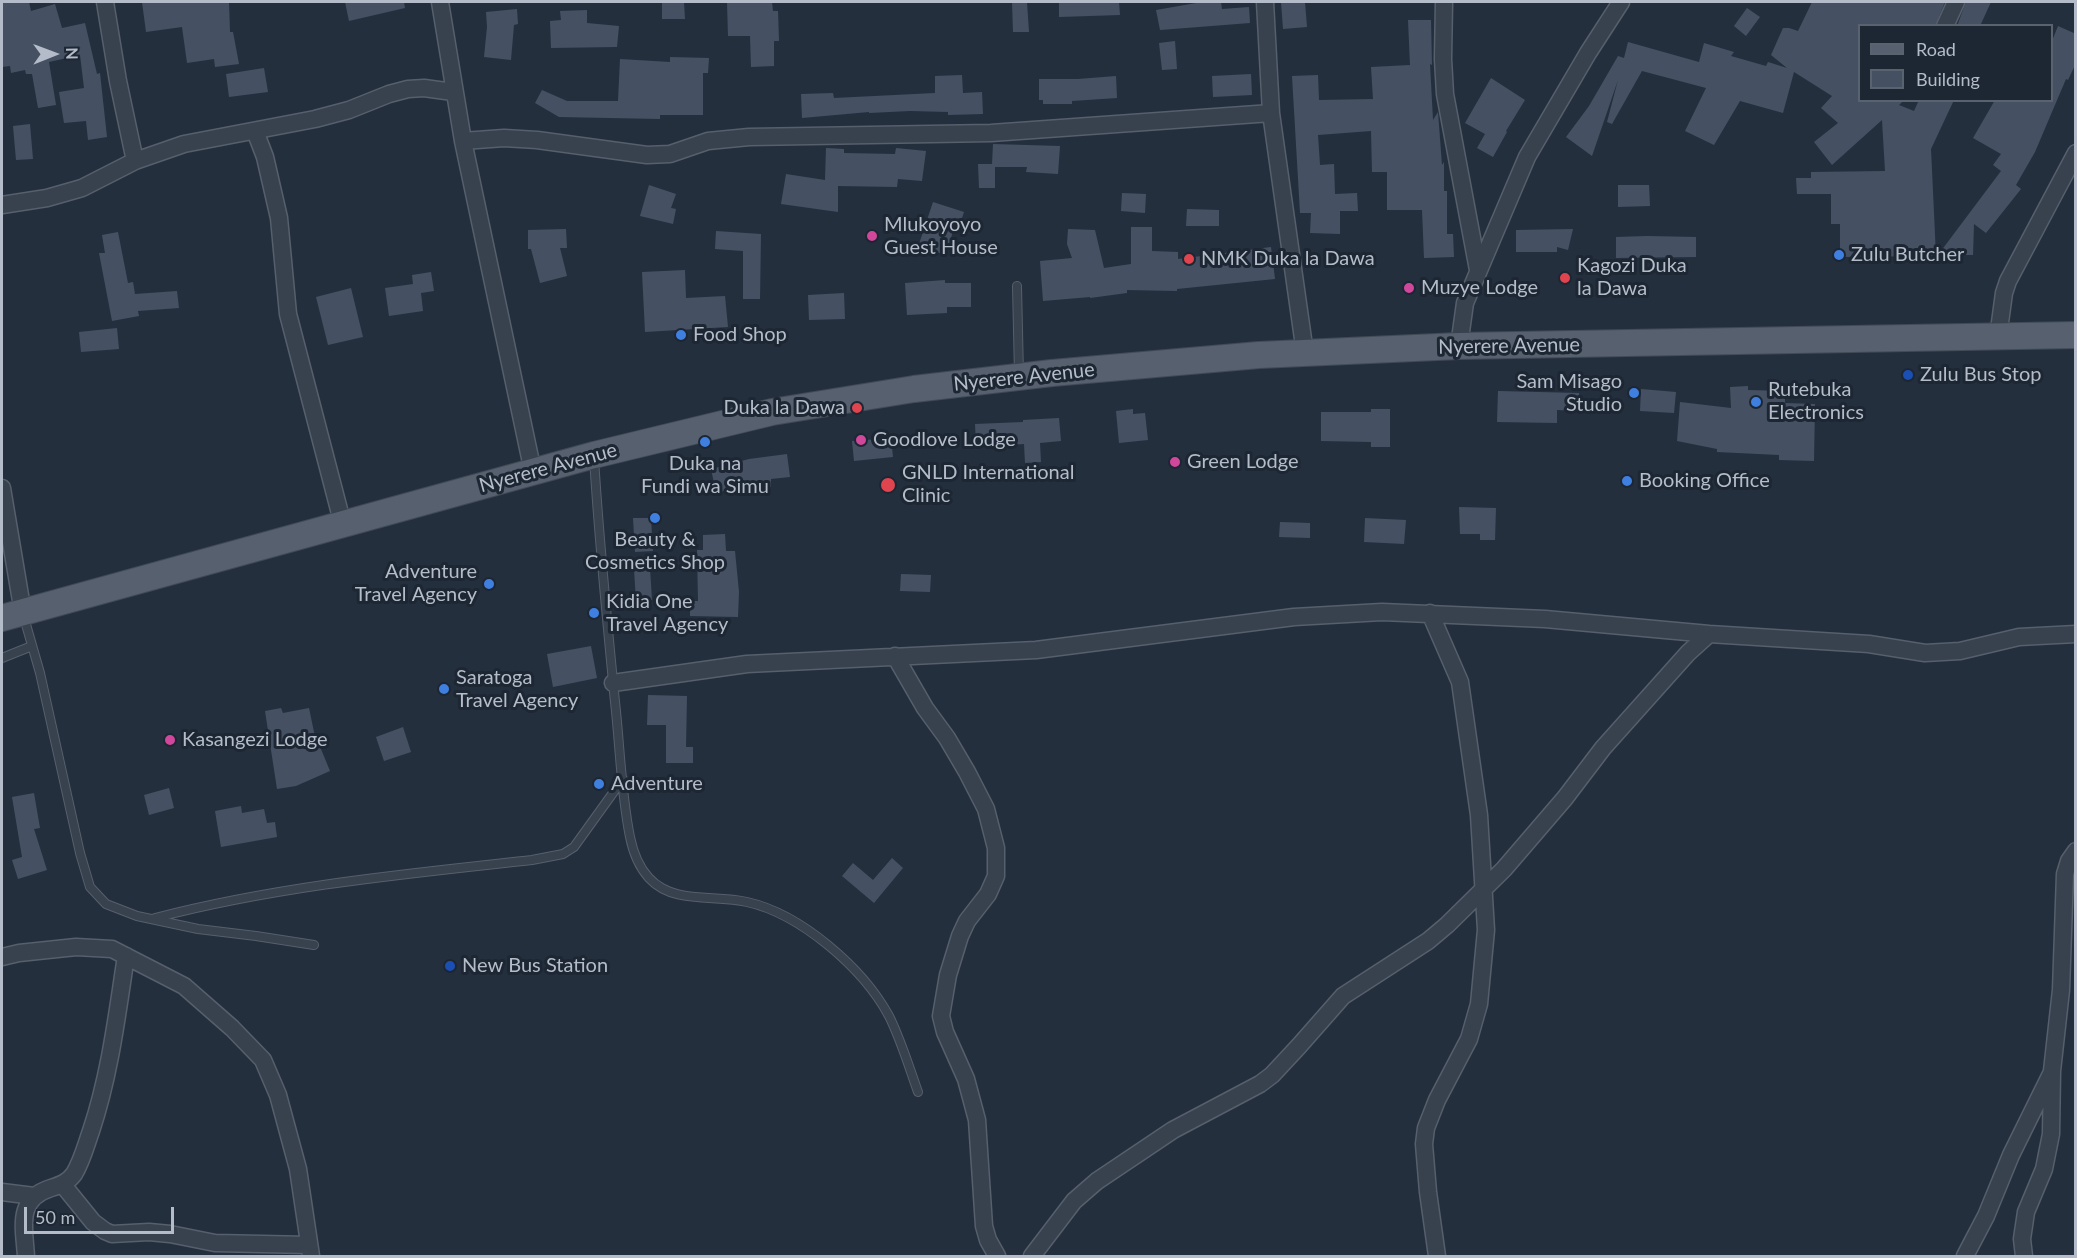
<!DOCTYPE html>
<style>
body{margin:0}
#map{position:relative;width:2077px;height:1258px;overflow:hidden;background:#242f3e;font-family:Lato,sans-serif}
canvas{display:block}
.frame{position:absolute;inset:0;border:3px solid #b4bcc9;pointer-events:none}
.legend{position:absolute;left:1858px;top:24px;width:195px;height:78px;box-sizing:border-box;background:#1d2633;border:2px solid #59626f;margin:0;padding:8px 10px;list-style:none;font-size:18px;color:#b4bcc9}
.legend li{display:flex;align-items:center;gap:12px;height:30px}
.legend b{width:30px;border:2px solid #59626f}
.north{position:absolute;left:24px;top:24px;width:60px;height:60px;-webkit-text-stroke:4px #1d2633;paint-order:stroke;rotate:89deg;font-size:16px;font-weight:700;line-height:24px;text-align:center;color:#b4bcc9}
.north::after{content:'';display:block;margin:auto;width:21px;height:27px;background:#b4bcc9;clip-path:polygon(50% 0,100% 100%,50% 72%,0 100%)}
.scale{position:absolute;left:24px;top:1207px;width:150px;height:27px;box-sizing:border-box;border:3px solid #b4bcc9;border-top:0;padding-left:8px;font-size:18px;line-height:21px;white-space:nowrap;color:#b4bcc9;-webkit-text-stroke:4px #1d2633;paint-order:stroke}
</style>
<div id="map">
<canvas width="2077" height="1258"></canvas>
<div class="frame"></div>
<ul class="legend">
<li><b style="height:8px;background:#56606e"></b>Road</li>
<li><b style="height:16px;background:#455162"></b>Building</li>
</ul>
<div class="north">N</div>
<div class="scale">50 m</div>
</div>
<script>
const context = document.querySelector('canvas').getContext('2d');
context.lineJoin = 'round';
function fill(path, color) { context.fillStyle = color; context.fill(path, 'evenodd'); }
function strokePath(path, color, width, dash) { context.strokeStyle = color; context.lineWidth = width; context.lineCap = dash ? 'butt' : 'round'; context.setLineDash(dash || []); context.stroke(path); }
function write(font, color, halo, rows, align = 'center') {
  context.font = font + ' Lato,sans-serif'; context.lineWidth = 6; context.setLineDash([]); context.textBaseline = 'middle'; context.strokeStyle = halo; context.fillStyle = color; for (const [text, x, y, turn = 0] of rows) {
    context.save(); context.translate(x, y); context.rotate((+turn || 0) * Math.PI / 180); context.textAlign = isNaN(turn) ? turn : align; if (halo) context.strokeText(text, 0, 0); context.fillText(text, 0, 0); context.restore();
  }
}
const building = new Path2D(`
 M2 2H29L31 11 55 4 62 28 85 23 97 74 100 73 107 137 88 140 86 121 64 123 59 92 84 88 80 55 49 62 56 105 38 108 32 74H26L25 70 11 73 10 66 2 67Z
 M142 2H229L230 32H233L239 64 215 67 214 59 187 63 182 27 146 32Z
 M345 2H404L405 8 349 21Z
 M662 2H684L685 19H662Z
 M727 2H772L773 11H778L779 41H774V66L751 67 750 36H728Z
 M1012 2H1027L1029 32H1013Z
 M1059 2H1119L1120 15 1059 17Z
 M1202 2H1221L1222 9 1249 7 1250 23 1160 30 1156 10Z
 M1281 2H1305L1307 27 1283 29Z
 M1812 2H1945L1935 26H1860V100H1904L1899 105 1914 111 1919 100H1954L1931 149 1936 256 1840 257V224H1831V194H1797L1796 178H1811V172L1885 171 1882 120 1832 165 1814 142 1838 123 1821 108 1832 96 1794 72 1783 113 1740 101 1714 145 1685 131 1706 88 1642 71 1612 124 1607 122 1618 80 1592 156 1566 137 1589 106 1618 56 1624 58 1628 42 1699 62 1704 43 1734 52 1731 56 1766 66 1768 62 1787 68 1771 55 1783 28H1789L1798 31Z
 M1966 2H1991L1980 26H1957Z
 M1747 8 1760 17 1746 36 1734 26Z
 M517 9 518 24 514 25 511 60 484 57 487 27 486 12Z
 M587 10V23L619 26 617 47 551 48 550 21 561 20 560 11Z
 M1408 20H1431L1432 65 1430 64 1433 120 1438 112 1442 165 1444 162V191H1447V234H1453L1454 257 1424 258 1422 210H1387V172H1372L1371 131 1318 135 1320 165 1334 164 1335 194 1357 193 1358 211H1340V234L1310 233 1311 213H1300L1292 76 1318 75 1319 100 1373 99 1371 67 1410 65Z
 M2058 26 2076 34V63L2068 80 2066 79 2035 152 2016 185 2021 189 1986 233 1974 224 1973 255H1938L2001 171 1993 165 2001 154 1973 138 1995 100H2052V41Z
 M1175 41 1177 69 1162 70 1159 43Z
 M670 57 709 58 708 73H703V115H660V119L559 117 535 103 542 90 567 101H618L620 59 670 62Z
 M264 68 268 92 229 97 226 74Z
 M1251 74 1252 95 1213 97 1212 76Z
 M962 75 963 93 982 92 983 114 948 115V112L910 111 869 113V112L802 118 801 94 833 93 834 98 935 93V76Z
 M1116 76 1117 98 1072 101V104H1043V100H1039V79H1078Z
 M1491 78 1525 100 1506 131 1507 132 1493 157 1477 148 1485 134 1465 123Z
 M30 124 33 159 16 160 13 126Z
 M993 144 1060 146 1058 174 1026 172 1027 167H995V188H979L978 164H992Z
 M826 148 844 149V153L895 154 896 148 926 151 922 181 898 179 897 187 838 186V212L781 204 786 174 825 180Z
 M649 185 676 194 671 208 676 209 673 224 640 216Z
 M1618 185H1649L1650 206 1618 207Z
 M1122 193 1146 194 1145 213 1121 211Z
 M933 202 964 212 958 230 954 228 946 255 918 247Z
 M1187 209 1219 210V226H1186Z
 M1131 227H1152V251L1178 252V259L1271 247 1275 279 1177 289V291L1127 290V293L1090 298V297L1043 301 1040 261 1072 258 1067 244 1068 229 1095 230 1104 268 1131 264Z
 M566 229 567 248H560L567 276 540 283 531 249H528V230Z
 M1573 229 1568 250 1557 247V252H1516V230Z
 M716 231 761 234 760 299H743V251L715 249Z
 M118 232 128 283 133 282 135 294 177 291 179 308 138 311 139 316 112 321 99 253H105L102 235Z
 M1647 236 1696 237V257L1616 258V237Z
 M685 270 686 298 725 296 728 327 645 332 642 272Z
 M431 272 434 291 421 293 423 311 389 316 385 288 413 284 412 275Z
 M945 280V283H971V307H947V313L907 315 905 283Z
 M351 288 363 337 328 345 316 297Z
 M844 293 845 319 809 320 808 295Z
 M117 328 119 349 81 352 79 332Z
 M1748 386V390L1785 391V403L1815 404 1814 461 1779 460V455L1717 452V449L1677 441 1680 402 1731 408 1730 387Z
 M1641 389 1676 392 1674 413 1640 411Z
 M1498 391 1579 393V411L1557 410V423L1497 422Z
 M1133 409V414L1145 413 1148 440 1119 443 1116 411Z
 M1371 409H1390V447H1371V442L1321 441V412H1371Z
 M1059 418 1061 441 1040 443 1041 462 1025 463 1024 444 976 447 975 424 1023 422V420Z
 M891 438 893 457 854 461 852 441Z
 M787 454 790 477 771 479V487L716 492 711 469 749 459Z
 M1459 507 1496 508 1495 540H1480V534H1460Z
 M633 518H651L653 551 635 552Z
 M1365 518 1406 520 1404 544 1364 542Z
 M1280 522 1310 523V538L1279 537Z
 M725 534 726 551H735L739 592 738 617 690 616V601H698L697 550H703V535Z
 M650 568 652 600 636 601 634 569Z
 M901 574 931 575 930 592 900 591Z
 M591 646 597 678 553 687 547 654Z
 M648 695 687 696 686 747H693V763H666V725H647Z
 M281 708 283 713 309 708 314 732 330 771 296 786 277 789 265 711Z
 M403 727 411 752 384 761 376 737Z
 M169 788 174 808 149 815 144 795Z
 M34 793 40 828 34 829 47 870 18 879 12 860 22 857 12 797Z
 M241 806 242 813 264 809 267 823 275 822 277 837 221 847 215 811Z
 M892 858 903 868 874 903 842 876 853 863 873 880Z`);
const lane = new Path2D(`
 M1017 286 1019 375
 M594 458C599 540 607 621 615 702 620 746 621 793 630 837 633 852 638 866 649 878 674 905 714 894 747 902 801 914 863 968 889 1016 901 1040 909 1067 918 1092
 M23 614 40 673 80 853 90 887 106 904 137 916 198 929 256 936 314 945
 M2 658 32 646
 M155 918C278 886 405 874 532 860L563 854 574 847 623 779`);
const street = new Path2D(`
 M105 2 118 81 135 161
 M440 2 463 141 533 472
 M1265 2 1271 113 1305 353
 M1444 2 1443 59 1445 94 1478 270
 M1945 26 1956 2
 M255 131 265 157 279 218 288 314 343 525
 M463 141 504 138 537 140 647 155 670 154 708 141 749 137 991 133 1271 113
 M2 205 47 198 82 188 135 161 184 144 315 119 349 110 389 94 408 89 424 88 453 92
 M1998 337 2004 293 2008 281 2076 153
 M1459 346 1465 303 1527 157 1588 53 1621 2
 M2 488 23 613
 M1430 613 1460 682 1479 815 1486 930 1479 1004 1469 1039 1437 1100 1426 1128 1424 1144 1428 1192 1437 1256
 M895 656 925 708 947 738 967 772 986 809 996 848V876L988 894 967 921 960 936 948 975 941 1016 945 1032 966 1079 977 1120 984 1226 988 1240 997 1256
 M613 683 747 664 1036 650 1294 617 1382 612 1545 619 1709 634 1869 644 1925 653 1960 651 2019 637 2076 634
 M2 957 19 953 76 947 112 949 184 986 232 1028 263 1060 278 1095 298 1169 311 1256
 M63 1185 93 1222 105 1231 112 1234 149 1232 170 1234 215 1243 309 1245
 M2 1192 34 1196
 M26 1256C24 1227 16 1199 51 1188 61 1185 68 1182 74 1174 82 1161 86 1145 91 1131 110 1074 117 1015 126 956
 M1032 1256 1074 1201 1097 1181 1173 1130 1260 1084 1272 1075 1299 1046 1343 996 1428 941 1447 925 1504 869 1565 798 1603 748 1688 653 1709 634
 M1965 1256 1986 1216 2011 1155 2051 1074
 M2024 1256 2022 1239 2026 1212 2044 1169 2051 1134 2052 1071 2061 990 2065 874 2069 861 2076 851`);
const primary = new Path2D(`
 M2 618 594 455 772 412 914 389 1052 373 1259 355 1459 346 2076 335`);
const markers = [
 [872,236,6,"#d1479c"],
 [1839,255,6,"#3f7fe0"],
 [1189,259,6,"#e0444e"],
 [1565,278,6,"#e0444e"],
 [1409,288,6,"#d1479c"],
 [681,335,6,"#3f7fe0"],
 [1908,375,6,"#1a4fb4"],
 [1634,393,6,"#3f7fe0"],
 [1756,402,6,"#3f7fe0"],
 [857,408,6,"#e0444e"],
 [861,440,6,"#d1479c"],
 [705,442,6,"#3f7fe0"],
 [1175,462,6,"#d1479c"],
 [1627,481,6,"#3f7fe0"],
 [888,485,8,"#e0444e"],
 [655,518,6,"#3f7fe0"],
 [489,584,6,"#3f7fe0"],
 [594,613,6,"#3f7fe0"],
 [444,689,6,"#3f7fe0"],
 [170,740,6,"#d1479c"],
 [599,784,6,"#3f7fe0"],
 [450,966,6,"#1a4fb4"]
];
const poiNames = [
 ["Mlukoyoyo",884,225],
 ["Guest House",884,248],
 ["Zulu Butcher",1851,255],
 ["NMK Duka la Dawa",1201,259],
 ["Kagozi Duka",1577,266],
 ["la Dawa",1577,289],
 ["Muzye Lodge",1421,288],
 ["Food Shop",693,335],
 ["Zulu Bus Stop",1920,375],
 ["Sam Misago",1622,382,"right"],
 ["Studio",1622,405,"right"],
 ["Rutebuka",1768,390],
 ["Electronics",1768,413],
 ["Duka la Dawa",845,408,"right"],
 ["Goodlove Lodge",873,440],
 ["Green Lodge",1187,462],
 ["Duka na",705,464,"center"],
 ["Fundi wa Simu",705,487,"center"],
 ["GNLD International",902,473],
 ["Clinic",902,496],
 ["Booking Office",1639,481],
 ["Beauty &",655,540,"center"],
 ["Cosmetics Shop",655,563,"center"],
 ["Adventure",477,572,"right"],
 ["Travel Agency",477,595,"right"],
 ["Kidia One",606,602],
 ["Travel Agency",606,625],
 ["Saratoga",456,678],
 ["Travel Agency",456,701],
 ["Kasangezi Lodge",182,740],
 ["Adventure",611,784],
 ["New Bus Station",462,966]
];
const streetNames = [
 ["Nyerere Avenue",1509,346,-1],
 ["Nyerere Avenue",1024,377,-6],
 ["Nyerere Avenue",548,468,-15]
];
fill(building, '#455162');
strokePath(lane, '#565f6c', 10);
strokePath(street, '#565f6c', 19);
strokePath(primary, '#414a57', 28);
strokePath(lane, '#38414e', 8);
strokePath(street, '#38414e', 16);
strokePath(primary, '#56606e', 26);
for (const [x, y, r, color] of markers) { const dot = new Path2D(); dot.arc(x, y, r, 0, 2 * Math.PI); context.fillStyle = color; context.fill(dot); strokePath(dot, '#1d2633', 2); }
write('20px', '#b4bcc9', '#1d2633', poiNames, 'left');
write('20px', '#b4bcc9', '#1d2633', streetNames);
</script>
